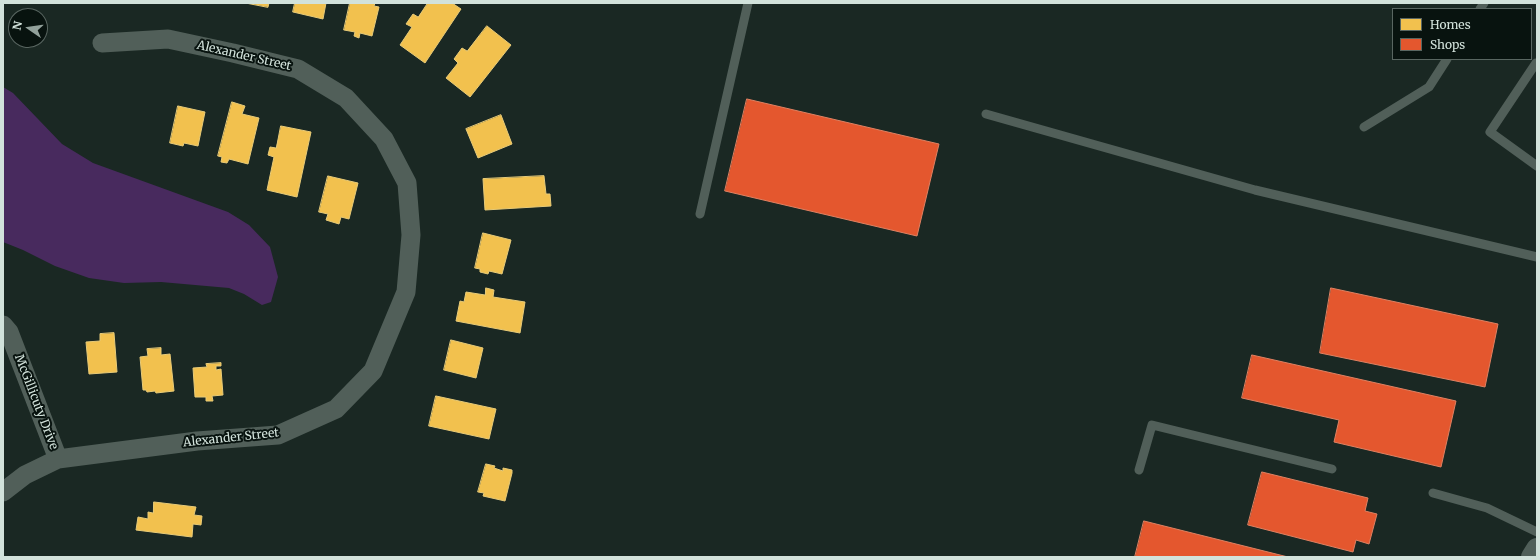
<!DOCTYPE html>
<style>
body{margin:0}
#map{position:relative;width:1540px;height:560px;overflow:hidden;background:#1a2823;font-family:Merriweather,serif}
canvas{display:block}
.frame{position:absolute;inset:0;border:4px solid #d2e2db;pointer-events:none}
.legend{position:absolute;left:1392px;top:8px;width:140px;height:52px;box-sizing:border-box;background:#08130f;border:1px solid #596661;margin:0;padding:5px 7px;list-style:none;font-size:12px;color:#d2e2db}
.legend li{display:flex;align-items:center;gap:8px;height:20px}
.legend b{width:20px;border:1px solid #596661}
.north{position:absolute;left:8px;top:8px;width:40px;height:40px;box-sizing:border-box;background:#08130f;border:1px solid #596661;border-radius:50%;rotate:283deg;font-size:11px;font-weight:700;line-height:16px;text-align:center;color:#d2e2db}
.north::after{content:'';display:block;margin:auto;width:14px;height:18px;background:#92a19b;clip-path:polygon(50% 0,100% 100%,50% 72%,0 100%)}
</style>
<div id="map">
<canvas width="1540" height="560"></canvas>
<div class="frame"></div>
<ul class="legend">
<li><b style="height:11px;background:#f2c14e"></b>Homes</li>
<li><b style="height:11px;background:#e4572e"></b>Shops</li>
</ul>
<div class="north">N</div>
</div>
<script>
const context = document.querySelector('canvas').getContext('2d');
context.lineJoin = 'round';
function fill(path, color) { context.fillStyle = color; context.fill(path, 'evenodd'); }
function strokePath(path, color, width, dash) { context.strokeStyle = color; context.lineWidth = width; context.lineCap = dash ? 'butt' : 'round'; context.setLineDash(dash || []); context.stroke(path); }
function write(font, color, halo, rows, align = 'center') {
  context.font = font + ' Merriweather,serif'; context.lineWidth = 4; context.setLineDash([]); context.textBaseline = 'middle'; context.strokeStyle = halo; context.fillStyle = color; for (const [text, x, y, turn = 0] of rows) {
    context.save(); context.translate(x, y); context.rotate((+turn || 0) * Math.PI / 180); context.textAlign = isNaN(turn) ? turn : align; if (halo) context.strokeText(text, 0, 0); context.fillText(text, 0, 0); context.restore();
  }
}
const water = new Path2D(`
 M3 87 13 93 62 144 93 163 228 212 249 225 270 247 278 277 271 302 262 305 244 294 229 288 161 282 124 283 89 278 55 266 23 250 3 242Z`);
const homes = new Path2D(`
 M246 3H269L268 7Z
 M295 3H326L323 19 293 12Z
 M350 3H375L374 6 379 7 372 36 360 33 359 38 354 36 355 32 344 30Z
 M428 3H452L461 9 425 63 400 45 412 27 406 24 413 14 418 17Z
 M487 26 511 45 470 97 446 78 458 63 454 59 462 48 467 51Z
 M232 102 245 106 242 114 259 118 248 164 229 159 227 163 221 162 222 157 218 156Z
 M178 106 205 112 198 146 184 143 183 146 170 143Z
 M501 115 512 144 478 158 466 129Z
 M281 126 311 132 297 197 267 190 274 157 268 155 270 147 276 148Z
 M328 176 358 183 349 219 341 217 339 224 326 220 328 214 319 212Z
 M544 176 546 194H550L551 206 485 210 483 179Z
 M483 233 511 240 502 274 489 271 488 274 480 272V269L475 268Z
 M486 288 494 290 493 297 525 302 520 333 456 321 460 301 464 302 466 292 485 295Z
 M114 333 117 372 89 374 86 342 100 341V334Z
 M451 340 483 348 476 378 444 370Z
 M161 348V355L170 354 174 391 156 393 155 391 147 392 146 390H143L140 357 148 356 147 349Z
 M221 363V366H216V370L221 369 223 395 212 396 213 401H206V397H195L193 368 207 367 206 364Z
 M436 396 496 409 489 439 429 426Z
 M486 464 495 466 494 468 503 471V468L512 470V473L505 501 483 496 484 493 478 492Z
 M154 502 196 507 194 515 202 516 201 525 193 524 192 537 136 530 138 517 148 519V512L153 513Z`);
const shops = new Path2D(`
 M747 99 939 144 917 236 725 191Z
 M1331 288 1498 324 1485 387 1320 353Z
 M1252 355 1456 401 1441 467 1334 442 1339 420 1242 398Z
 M1262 472 1368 498 1365 511 1377 514 1369 544 1356 540 1353 552 1248 525Z
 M1144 521 1288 557H1135Z`);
const lane = new Path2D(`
 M1480 9 1484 3
 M1537 64 1536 63 1490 132 1537 166
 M986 114 1255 190 1537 257
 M1364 127 1429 87 1447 59
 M700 214 748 3
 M1139 470 1152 425 1332 469
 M1433 493 1487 508 1537 532`);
const street = new Path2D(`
 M3 325 9 332 58 459
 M3 492 25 475 58 459 197 441 278 435 336 409 373 371 406 292 411 235 407 183 384 139 346 98 298 69 233 53 168 39 102 43`);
const primary = new Path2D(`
 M1532 557 1537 549`);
const streetNames = [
 ["Alexander Street",244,56,13],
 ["McGillicuty Drive",36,402,69],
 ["Alexander Street",231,438,-6]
];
fill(water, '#482a5e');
fill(homes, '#f2c14e');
strokePath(homes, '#e8cb78', 1);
fill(shops, '#e4572e');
strokePath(shops, '#df8162', 1);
strokePath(lane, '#515f59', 9);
strokePath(street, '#515f59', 19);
strokePath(primary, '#505f59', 22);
write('12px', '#d2e2db', '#08130f', streetNames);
</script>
